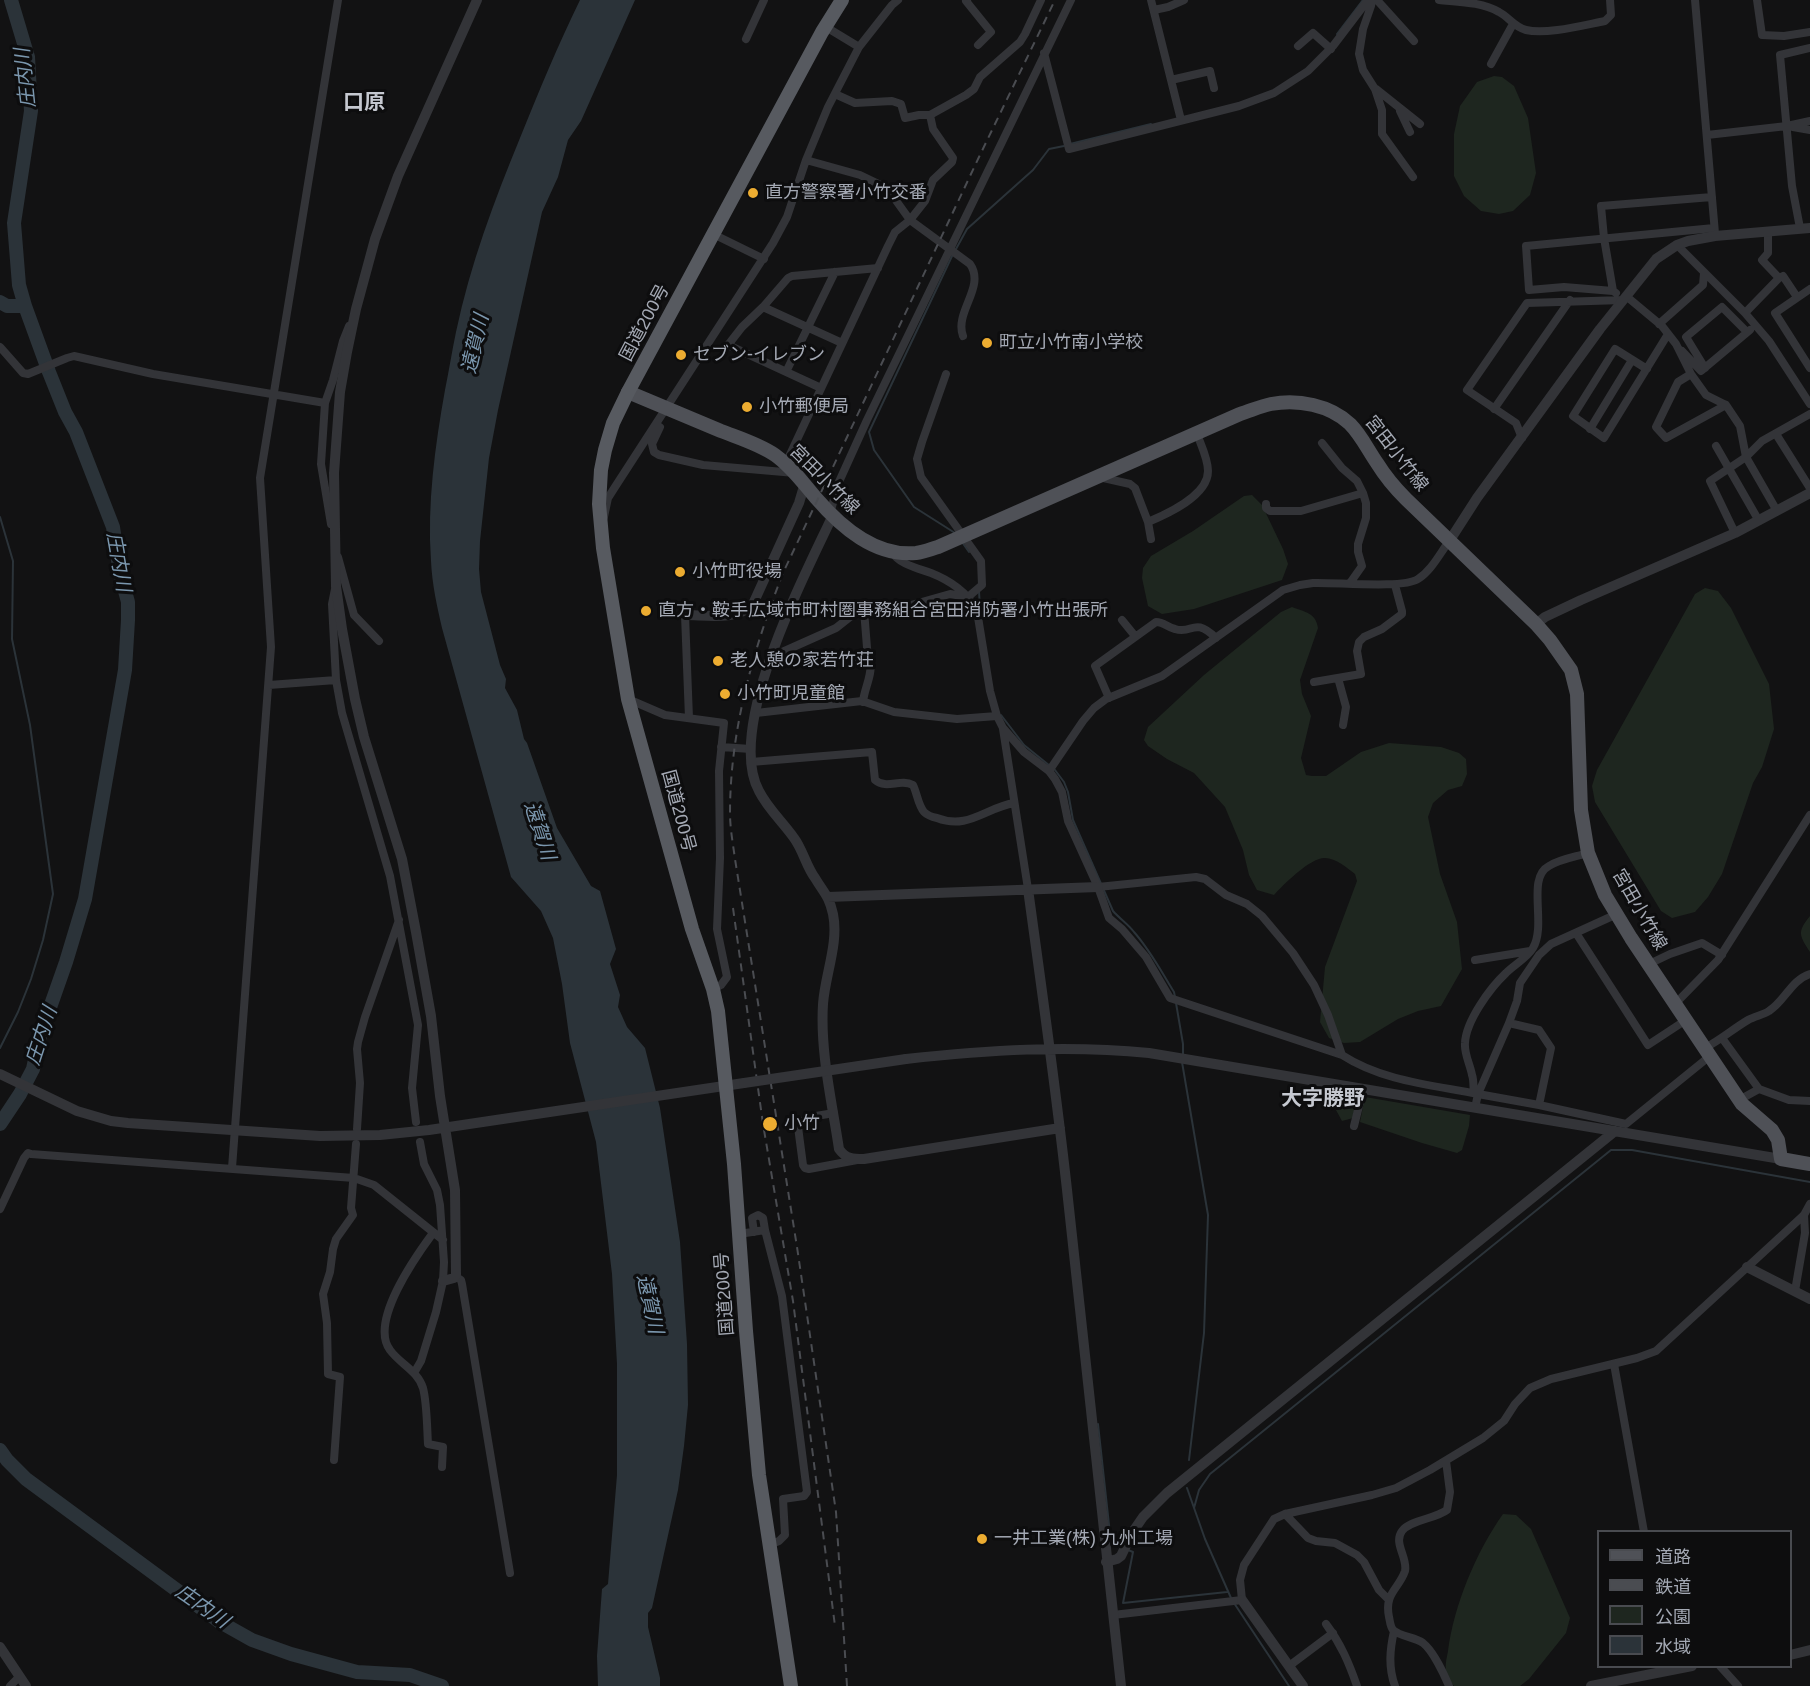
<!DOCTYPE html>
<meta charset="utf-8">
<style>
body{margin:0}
#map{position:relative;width:1810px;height:1686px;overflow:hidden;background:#121213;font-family:Arial,"Noto Sans JP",sans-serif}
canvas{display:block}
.legend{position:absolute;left:1597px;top:1530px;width:195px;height:138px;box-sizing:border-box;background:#0d0d0e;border:2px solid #494b50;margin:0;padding:8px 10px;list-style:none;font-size:18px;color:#a4a9b4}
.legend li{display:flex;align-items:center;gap:12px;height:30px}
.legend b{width:30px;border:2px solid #494b50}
</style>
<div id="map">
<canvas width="1810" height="1686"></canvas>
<ul class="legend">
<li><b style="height:8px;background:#4f5157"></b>道路</li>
<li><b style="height:8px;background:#4a4c51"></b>鉄道</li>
<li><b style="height:16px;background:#1e261f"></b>公園</li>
<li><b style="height:16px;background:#2b3339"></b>水域</li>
</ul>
</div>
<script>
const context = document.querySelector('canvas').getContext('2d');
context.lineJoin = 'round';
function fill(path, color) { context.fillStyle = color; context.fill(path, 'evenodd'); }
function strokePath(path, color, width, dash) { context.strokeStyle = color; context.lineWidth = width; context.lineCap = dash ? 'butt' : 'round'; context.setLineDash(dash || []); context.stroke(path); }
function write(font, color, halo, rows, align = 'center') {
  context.font = font + ' Arial,"Noto Sans JP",sans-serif'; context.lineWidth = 6; context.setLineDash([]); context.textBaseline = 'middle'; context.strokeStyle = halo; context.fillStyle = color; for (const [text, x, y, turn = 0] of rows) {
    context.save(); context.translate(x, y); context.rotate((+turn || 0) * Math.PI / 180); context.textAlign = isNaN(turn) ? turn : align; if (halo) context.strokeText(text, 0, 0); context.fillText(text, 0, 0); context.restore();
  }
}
const green = new Path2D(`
 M1494 76 1502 77 1514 86 1528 118 1536 173 1530 195 1513 211 1499 214 1481 211 1464 196 1454 176V134L1460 106 1477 82Z
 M1252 495 1262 505 1283 549 1288 564 1282 580 1194 609 1162 614 1148 606 1142 578 1143 568 1151 556 1193 531 1244 496Z
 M1705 588 1718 591 1731 608 1769 684 1774 729 1762 767 1753 783 1722 874 1708 897 1695 912 1672 918 1661 911 1595 802 1592 786 1597 770 1695 594Z
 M1292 607C1305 612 1316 613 1318 628L1300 680 1302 694 1311 716 1301 758 1306 775 1312 776H1326L1361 752 1389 743 1441 747 1459 753 1466 759 1467 774 1462 786 1448 790 1433 803 1428 817 1440 874 1457 922 1462 969 1441 1006 1418 1011 1398 1019 1360 1042 1344 1043 1329 1038 1320 1022 1325 967 1357 881 1355 874C1347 868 1336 858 1325 858 1311 857 1283 885 1274 895L1257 890 1249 875 1243 850 1225 807 1194 773 1167 759 1148 746 1144 740 1148 727 1204 675 1281 612Z
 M1810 916V952C1799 935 1797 932 1810 916Z
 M1325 1090 1357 1095 1353 1118 1342 1121Z
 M1365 1097 1470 1115 1469 1126 1462 1150 1457 1153 1422 1143 1360 1122Z
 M1503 1514 1516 1515 1531 1529 1570 1618 1566 1633 1529 1679 1520 1686H1454C1450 1682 1446 1675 1446 1670 1445 1664 1447 1657 1448 1651 1454 1605 1476 1552 1503 1514Z`);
const water = new Path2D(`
 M580 0H635L581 121 568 140 558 177 542 212 498 410 489 458 480 541 479 569 481 592 500 665 506 679 505 688 517 710 524 739 527 743 557 828 591 886 600 891 616 949 610 964 620 995 618 1007 627 1027 645 1048 660 1108 680 1242 687 1344 688 1405 684 1446 678 1490 652 1608 648 1613V1627L660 1678V1686H598L597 1656 602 1589 608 1584 617 1475V1364L612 1274 596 1142 570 1043 562 984 553 938 541 911 511 877 442 628C437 606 432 584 431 561 427 504 435 446 445 390 449 370 452 351 456 332 470 265 494 201 520 138 539 91 558 45 580 0Z`);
const stream = new Path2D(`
 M1337 34 1363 0
 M1070 144 1151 124
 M956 249 967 229 1033 170 1049 149 1064 146
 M953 254 869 432 874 450 914 507 955 533
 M0 517 13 561 12 639 30 725 53 894 43 940 31 979 18 1012 0 1048
 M962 542 969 552
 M979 591 980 609
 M1001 715 1024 745 1055 770 1064 782 1068 792 1073 820 1113 911C1120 919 1128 924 1134 932 1150 950 1161 971 1174 992L1175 997
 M1176 1003 1183 1044V1056
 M1182 1062 1208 1215 1204 1333 1189 1460
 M1098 1424 1111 1543 1122 1548
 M1187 1488 1205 1539 1231 1598
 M1194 1508 1199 1490 1210 1474 1611 1150H1632L1810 1182
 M1128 1550 1133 1552 1123 1603 1227 1592
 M1234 1603 1289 1686`);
const river = new Path2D(`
 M0 302 7 306H25
 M0 1124 20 1094 33 1069 40 1036 66 962 85 899 125 670 128 620V602L120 573 113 527 76 432 65 412 49 372 25 306 19 285 14 223 31 111 28 57 11 0
 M0 1450 7 1460 26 1479 220 1622 252 1640 291 1654 357 1672 410 1675 442 1686`);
const minor = new Path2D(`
 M967 0 966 1 991 32 978 45
 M1151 0 1181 120
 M1372 0 1371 6 1363 29 1359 54 1363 70 1375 89 1382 110V134L1413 177
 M1377 0 1414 41
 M1439 0C1459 2 1482 2 1499 12 1509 17 1514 27 1526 30 1546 35 1584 25 1605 21L1611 15 1610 0
 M1695 0 1715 233
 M1757 0 1762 35 1784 36 1810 32
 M1154 10 1168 7 1184 0
 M826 27 859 47
 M746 39 764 0
 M1298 46 1313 33 1331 49
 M1044 53 1069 149 1239 106 1274 93 1308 71 1333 46 1368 0
 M1491 64 1513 24
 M1171 80 1210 71 1214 88
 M1376 89 1420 124
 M835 94 855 103 892 101 901 104 905 118 919 115H930
 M1400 111 1410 132
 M1793 127 1810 130
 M1707 135 1787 126 1810 121
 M806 160 860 175 887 188 910 220 970 264C986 287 954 312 963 336
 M1800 228 1792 186 1780 55 1810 48
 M1768 231V253L1762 260 1779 278 1783 276 1797 297
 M713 234 764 259
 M1677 245 1745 313 1769 341 1810 404
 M1810 289 1775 313 1810 368
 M1613 291 1564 287 1529 290 1526 246 1714 228
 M1616 293 1613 291 1604 238 1601 206 1712 197
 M1626 296 1662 326 1676 344 1691 374 1706 395 1726 405 1740 426 1746 457 1777 511
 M763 307 842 343
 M1745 313 1779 278
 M1659 324 1703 285 1704 273
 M0 347 23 373 28 374 67 358 74 356 153 374 325 403
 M1682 351 1701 371 1750 330
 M1705 368 1686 337 1722 307 1747 332
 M1647 369 1615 349 1573 416 1604 438 1668 334
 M786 372 835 272
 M1691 374 1678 382 1656 427 1666 438 1726 405
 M821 388 728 345 742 327 763 307 788 278 792 276 878 268
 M1494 409 1570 300
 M660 427 652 444 654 452 659 455 703 465 795 473
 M1590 429 1632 360
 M1776 434 1810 488
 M1522 438 1516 423 1467 390 1527 303 1623 300
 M1322 443 1342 468 1357 481 1363 493 1366 503V518L1358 544V552L1362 566 1350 583
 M1716 446 1759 521
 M786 463 888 246 895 232 910 220 925 201 933 180 952 162 953 158 933 129 930 115 966 95 974 89 980 77 1020 42 1025 34 1041 0
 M1099 477 1130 484 1135 488 1148 522
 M1266 504V508L1270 511H1301L1363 493
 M830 514 838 484 867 420 1071 0
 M604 517 608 498 615 487 773 243 787 217 806 160 828 107 859 47 892 5 898 0
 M331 524 321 464 325 403 333 380 343 341 349 326
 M1735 533 1710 481 1746 457 1762 441 1810 414
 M1151 539 1148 522C1167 514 1208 496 1208 471 1208 459 1201 445 1197 434
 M891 551C900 565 917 568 931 573 949 580 969 593 977 611L990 691 997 716 1003 728 1024 752 1049 771 1055 779 1062 792 1068 821 1098 887 1109 918 1122 929 1146 957 1170 998 1342 1055C1382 1081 1432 1085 1478 1094L1475 1108
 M338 557 354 615 379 641
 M335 589 332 604 336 680 342 713 390 876 418 1025 412 1088 416 1122
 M864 610 868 660
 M685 615 689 718
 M1122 620 1135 636
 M771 657 836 628 855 613 867 608 904 607 950 594 968 597 982 585 981 561 921 477 917 459 922 442 946 374
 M849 657 865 659 870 662C873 674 864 689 863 702
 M1338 678 1346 707 1343 725
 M1314 682 1361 674 1357 651 1359 642 1364 637 1382 629 1402 614V611L1395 585
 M269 685 336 680
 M1109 698 1095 666 1156 622C1164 622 1167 627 1175 629 1193 635 1193 616 1216 638
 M628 699 665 715 724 723 719 771 720 858 717 929 727 977 721 985 713 989
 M756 713 862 701 894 712 957 719 997 716
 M1003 729 1028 889
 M721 747 751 749
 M751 762 872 752 875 780C887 790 900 778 913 785 917 793 918 805 924 812 927 815 932 817 937 818 968 830 985 808 1014 803
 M1049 771 1083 721 1094 708 1106 699 1162 676 1283 590 1300 585 1313 583C1335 582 1403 589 1418 579 1432 570 1440 553 1450 540
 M1098 887 1196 877 1205 879 1226 895 1247 904 1262 916 1293 953 1314 985 1328 1015 1342 1055
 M1617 914 1551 944 1539 955 1520 983 1517 1001 1509 1023 1478 1094 1539 1105 1626 1124 1710 1056
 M1576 933 1648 1045 1686 1020
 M1475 960 1530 951
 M1649 964 1670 954 1702 943 1722 955
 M1675 1004 1718 960 1810 815
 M1509 1023 1539 1030 1551 1048 1539 1105
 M1722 1038 1759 1089
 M1705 1048C1720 1040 1733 1029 1748 1020 1755 1016 1763 1015 1769 1011 1785 1001 1791 980 1810 974
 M1474 1093C1473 1087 1474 1080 1472 1075 1470 1064 1464 1054 1465 1043 1466 1021 1490 988 1506 973 1514 965 1527 958 1533 948 1547 924 1526 878 1549 866 1560 859 1575 857 1588 853
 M1739 1100 1759 1089 1789 1100 1810 1101
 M834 1113 810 1117 800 1122 798 1127 803 1165 805 1168 809 1169 857 1160
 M1354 1126 1363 1090
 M357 1129 360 1083 357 1049 358 1042 365 1017 399 920
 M232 1168 271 647 260 478 338 0
 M0 1209 24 1158 28 1153 31 1154 354 1178 374 1185 443 1240
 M754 1232 752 1218 758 1215 763 1218 765 1230
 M433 1233C416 1256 369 1322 390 1350 400 1364 418 1371 423 1388 427 1403 427 1428 428 1444L443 1447 442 1467
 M739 1234 765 1230 782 1296 807 1492 804 1496 783 1499 785 1535 779 1541 769 1545
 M455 1276 461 1280 462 1284 510 1573
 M1795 1291 1805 1233 1804 1215
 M1614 1364 1644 1532
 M414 1373 421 1361 436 1312 443 1281 444 1262 440 1205 437 1190 424 1164 420 1142
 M334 1460 340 1377 328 1374 327 1323 323 1294 330 1272 333 1249 336 1239 353 1215 351 1208 356 1144
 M1446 1461 1450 1492 1447 1510C1435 1519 1410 1520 1402 1531 1393 1543 1408 1558 1405 1571 1399 1589 1384 1593 1389 1617 1390 1621 1390 1626 1393 1630 1401 1637 1415 1637 1423 1643 1433 1651 1444 1674 1449 1686
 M1285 1514 1308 1538 1316 1541 1335 1543 1357 1555 1364 1562 1379 1590 1389 1600
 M1113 1615 1242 1600 1240 1580 1244 1565 1274 1519 1285 1514 1372 1495 1396 1488 1430 1470 1483 1438 1504 1421 1515 1404 1530 1388 1551 1379 1637 1358 1656 1351 1804 1215 1810 1204
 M1326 1624C1341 1644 1349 1663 1357 1686
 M1394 1631C1390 1649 1388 1667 1395 1686
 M1289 1666 1333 1633
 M1720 1666 1738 1686
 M10 1686 19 1677`);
const tertiary = new Path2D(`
 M832 517C804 577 725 728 759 791 768 809 783 822 794 838 803 850 806 866 815 878 824 893 829 896 833 914 839 943 825 975 823 1004 820 1052 832 1102 839 1149 846 1159 853 1159 864 1159L1060 1128
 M1450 540 1477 498 1600 329 1656 259 1677 245 1688 241 1715 236 1810 228
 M685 615C706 615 737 621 753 604L799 503 805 483
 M1536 624 1545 617 1581 600 1735 533 1810 493
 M1028 889C1042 992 1057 1096 1068 1199 1087 1361 1102 1524 1121 1686
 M828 897 1098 887
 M906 1059C987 1050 1067 1045 1149 1053L1781 1159
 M0 1074 77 1111 111 1121 128 1123 320 1136 380 1135 429 1130 744 1083
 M1747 1267 1810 1299
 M443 1281 454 1278 456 1275 455 1190 440 1096 431 1016 416 932 402 859 364 737 355 699 342 629 336 586 334 473 340 392 347 352 356 309 375 239 398 176 477 0
 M1106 1562 1117 1559 1121 1556 1132 1533 1143 1517 1167 1493 1615 1131
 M1242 1600 1303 1686
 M0 1647 26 1686
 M1790 1655 1810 1650
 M1591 1686 1692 1666`);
const primary = new Path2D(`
 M628 392C659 405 690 418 721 431 739 438 759 444 775 455 792 467 803 483 816 498 841 527 875 557 916 553 924 552 931 549 938 547L1240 414C1250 411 1261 406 1271 404 1298 399 1330 405 1350 424 1361 435 1368 450 1377 463 1385 476 1395 488 1406 499L1536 624 1550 640 1571 670 1577 694 1581 810 1588 853 1605 895 1631 938 1742 1104 1772 1130 1778 1140 1781 1159 1810 1164`);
const trunk = new Path2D(`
 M791 1686 759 1475 746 1331 734 1164 718 1011 713 989 692 929 628 699 603 548 599 504 601 470 605 450 613 423 628 392 822 32 842 0`);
const rail = new Path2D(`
 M733 908 763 1124 793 1301 835 1626
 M847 1686 836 1512 797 1247 735 859C733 844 730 828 730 813 730 730 753 650 783 573L979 157 1055 0`);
const tertiaryBridge = new Path2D(`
 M744 1083 906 1059`);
const markers = [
 [753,193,6,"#ecac31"],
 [987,343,6,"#ecac31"],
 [681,355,6,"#ecac31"],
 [747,407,6,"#ecac31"],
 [680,572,6,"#ecac31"],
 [646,611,6,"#ecac31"],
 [718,661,6,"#ecac31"],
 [725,694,6,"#ecac31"],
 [770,1124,8,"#ecac31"],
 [982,1539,6,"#ecac31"]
];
const poiNames = [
 ["直方警察署小竹交番",765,193],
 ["町立小竹南小学校",999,343],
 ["セブン-イレブン",693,355],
 ["小竹郵便局",759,407],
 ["小竹町役場",692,572],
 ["直方・鞍手広域市町村圏事務組合宮田消防署小竹出張所",658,611],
 ["老人憩の家若竹荘",730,661],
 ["小竹町児童館",737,694],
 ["小竹",784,1124],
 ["一井工業(株) 九州工場",994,1539]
];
const streetNames = [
 ["国道200号",645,323,-62],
 ["宮田小竹線",1396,454,52],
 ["宮田小竹線",824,480,45],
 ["国道200号",678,811,75],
 ["宮田小竹線",1639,910,60],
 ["国道200号",725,1294,-94]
];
const waterNames = [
 ["庄内川",26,78,-96],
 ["遠賀川",476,344,-77],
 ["庄内川",118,562,80],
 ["遠賀川",539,831,72],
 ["庄内川",42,1036,-72],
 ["遠賀川",649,1304,78],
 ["庄内川",202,1607,35]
];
const quarterNames = [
 ["口原",364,103],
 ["大字勝野",1323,1099]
];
fill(green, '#1e261f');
fill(water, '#2b3339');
strokePath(stream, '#2b3339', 2);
strokePath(river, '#2b3339', 14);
strokePath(minor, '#333438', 8);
strokePath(tertiary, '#333438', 10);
strokePath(primary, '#4f5157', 14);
strokePath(trunk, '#575a60', 14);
strokePath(rail, '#4a4c51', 2, [8, 6]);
strokePath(tertiaryBridge, '#333438', 10);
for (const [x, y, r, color] of markers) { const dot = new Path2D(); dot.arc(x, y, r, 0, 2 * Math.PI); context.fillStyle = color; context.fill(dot); strokePath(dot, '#0d0d0e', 2); }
write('18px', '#a4a9b4', '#0d0d0e', poiNames, 'left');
write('18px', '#a4a9b4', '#0d0d0e', streetNames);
write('italic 20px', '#7b97ae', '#0d0d0e', waterNames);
write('bold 21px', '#c5c8d0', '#0d0d0e', quarterNames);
</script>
